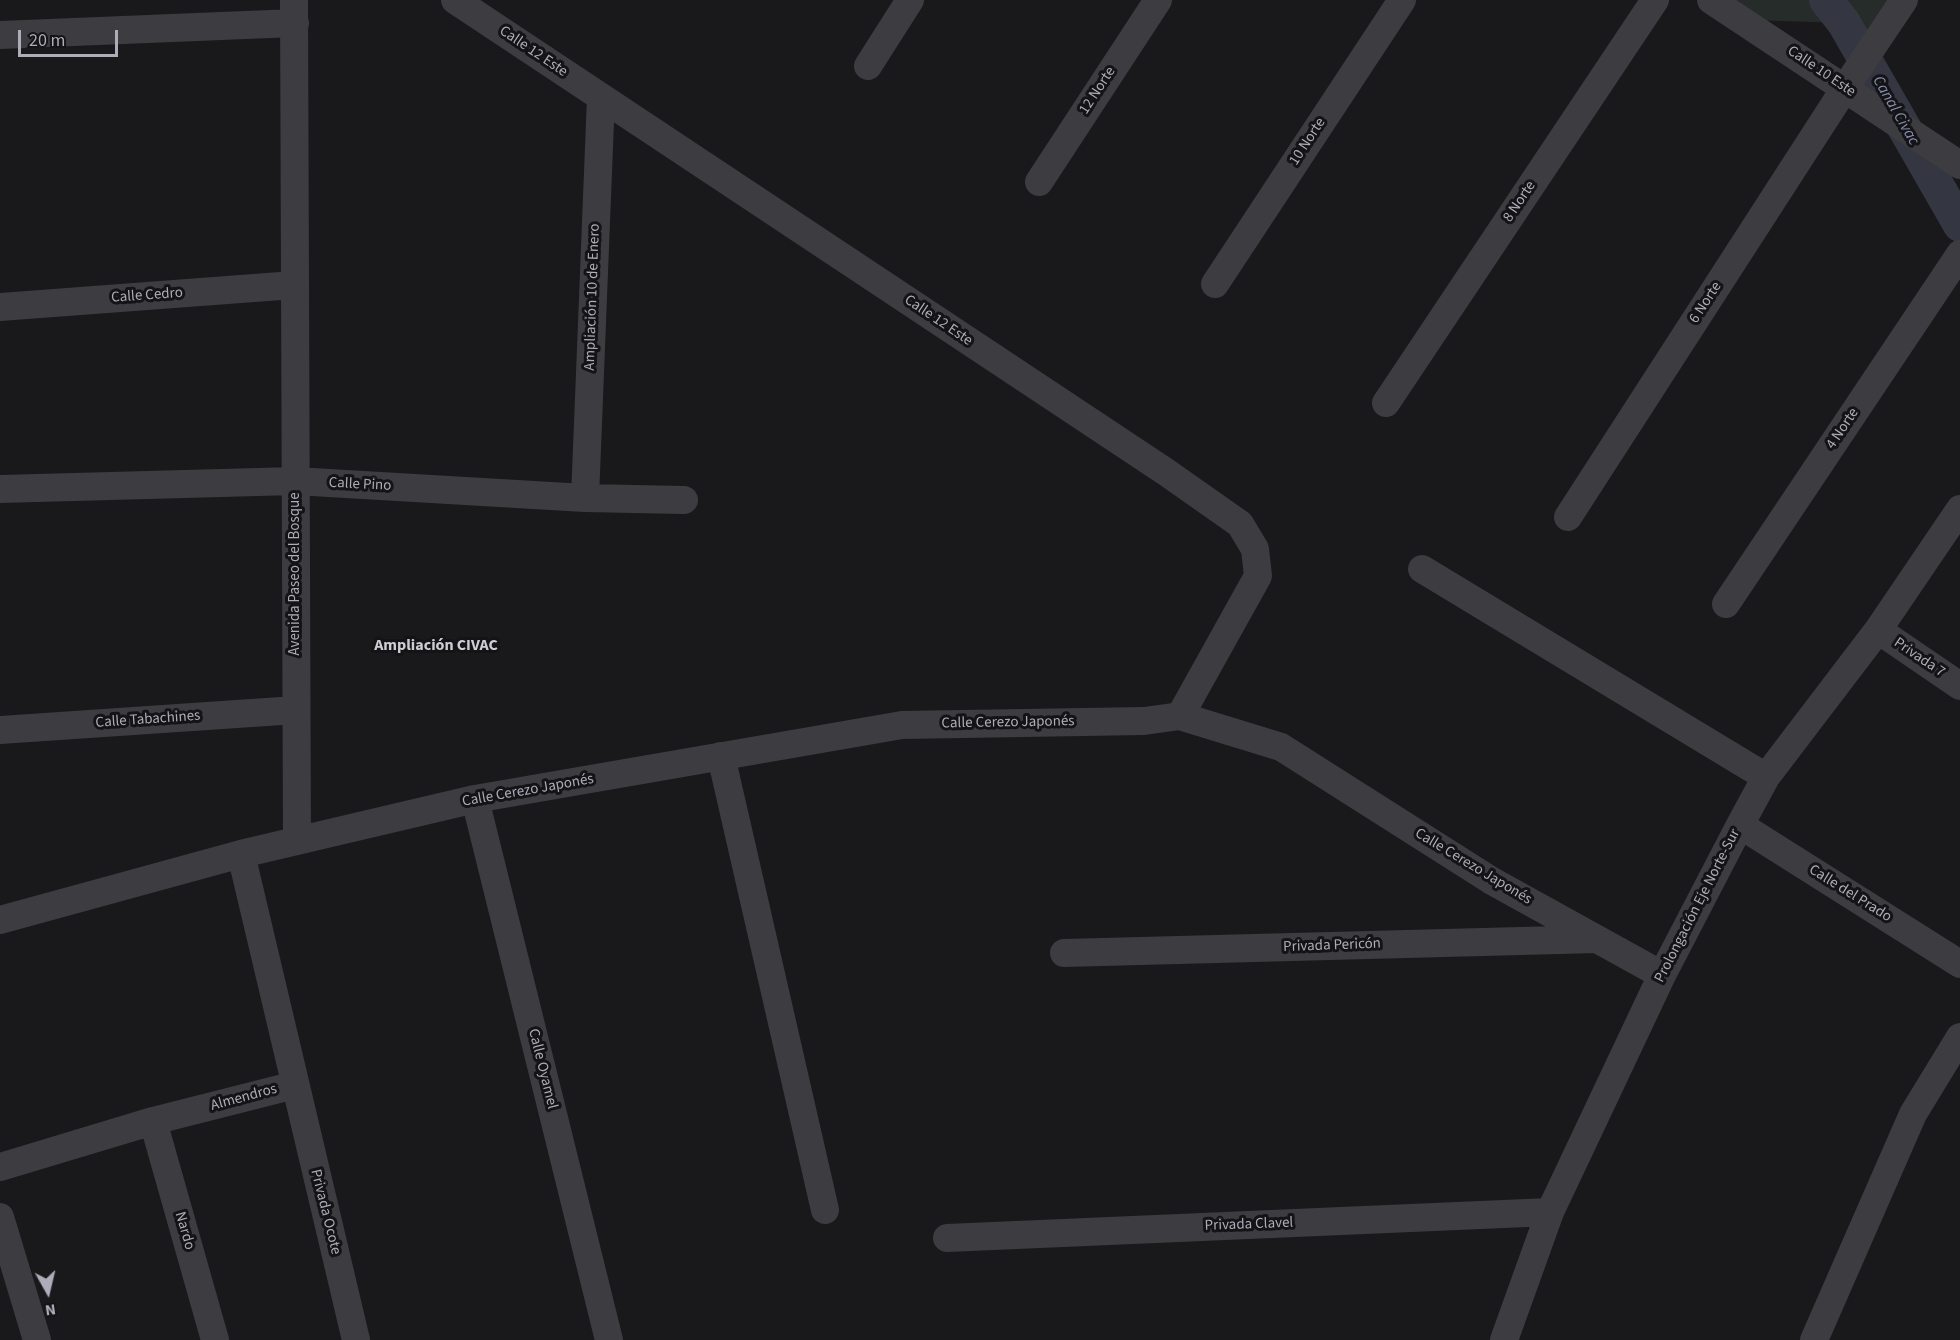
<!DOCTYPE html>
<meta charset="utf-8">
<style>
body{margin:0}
#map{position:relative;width:1960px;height:1340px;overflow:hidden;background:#19181a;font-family:"Source Sans 3",sans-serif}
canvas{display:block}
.north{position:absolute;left:18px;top:1262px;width:60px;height:60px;-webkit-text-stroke:4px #141315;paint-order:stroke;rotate:172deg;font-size:16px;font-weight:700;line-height:24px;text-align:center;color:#adacb8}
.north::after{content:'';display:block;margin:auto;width:21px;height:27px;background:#adacb8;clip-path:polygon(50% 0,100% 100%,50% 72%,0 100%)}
.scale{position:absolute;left:18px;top:30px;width:100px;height:27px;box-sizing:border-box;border:3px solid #adacb8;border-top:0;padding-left:8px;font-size:18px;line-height:21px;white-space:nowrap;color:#adacb8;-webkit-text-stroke:4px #141315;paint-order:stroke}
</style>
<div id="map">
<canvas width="1960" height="1340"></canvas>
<div class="north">N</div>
<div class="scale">20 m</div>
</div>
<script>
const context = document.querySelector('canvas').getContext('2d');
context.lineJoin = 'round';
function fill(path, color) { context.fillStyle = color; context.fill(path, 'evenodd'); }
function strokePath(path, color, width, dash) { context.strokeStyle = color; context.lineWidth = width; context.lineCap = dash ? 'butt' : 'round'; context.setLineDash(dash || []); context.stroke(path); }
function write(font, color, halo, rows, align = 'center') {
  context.font = font + ' "Source Sans 3",sans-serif'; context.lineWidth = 6; context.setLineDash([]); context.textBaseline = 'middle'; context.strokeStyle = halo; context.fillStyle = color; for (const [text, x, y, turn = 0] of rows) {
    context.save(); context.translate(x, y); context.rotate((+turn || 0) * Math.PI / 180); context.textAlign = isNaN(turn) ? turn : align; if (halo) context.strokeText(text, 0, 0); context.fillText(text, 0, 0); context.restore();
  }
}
const green = new Path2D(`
 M1720 0H1896L1874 36 1844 23 1749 20Z`);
const canal = new Path2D(`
 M1826 0 1844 23 1960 225`);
const street = new Path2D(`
 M294 0 297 841
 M455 0 1166 472 1240 524 1255 549 1258 576 1180 716
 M1711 0 1960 165
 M0 35 295 23
 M868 66 910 0
 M1039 182 1158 0
 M1215 284 1402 0
 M0 307 294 285
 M1386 403 1655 0
 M0 489 295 481 585 498 684 500
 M585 498 601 97
 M1568 517 1845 88 1904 0
 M1422 569 1766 777
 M1726 604 1960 254
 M1878 630 1960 686
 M0 730 296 710
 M721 756 825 1210
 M475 799 609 1340
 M1740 825 1960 964
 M241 854 356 1340
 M0 920 241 854 475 799 902 725 1144 721 1180 716 1281 747 1492 881 1662 975
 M1064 953 1597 939
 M153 1121 215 1340
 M0 1167 153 1121 295 1085
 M0 1217 37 1340
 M947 1238 1550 1212
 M1504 1340 1550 1212 1662 975 1740 825 1766 777 1878 630 1960 509
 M1814 1340 1913 1114 1960 1037`);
const streetNames = [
 ["Calle 12 Este",533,52,34],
 ["Calle 10 Este",1821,72,34],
 ["12 Norte",1098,91,-57],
 ["10 Norte",1308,142,-57],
 ["8 Norte",1520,202,-56],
 ["Calle Cedro",147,296,-4],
 ["Ampliación 10 de Enero",593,297,-88],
 ["6 Norte",1706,303,-57],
 ["Calle 12 Este",938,321,34],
 ["4 Norte",1843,429,-56],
 ["Calle Pino",360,485,3],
 ["Avenida Paseo del Bosque",296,574,-90],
 ["Privada 7",1919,658,34],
 ["Calle Tabachines",148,720,-4],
 ["Calle Cerezo Japonés",1008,723,-1],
 ["Calle Cerezo Japonés",528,791,-10],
 ["Calle Cerezo Japonés",1473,867,31],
 ["Calle del Prado",1850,894,32],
 ["Prolongación Eje Norte-Sur",1698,906,-63],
 ["Privada Pericón",1332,946,-2],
 ["Calle Oyamel",542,1069,76],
 ["Almendros",244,1098,-15],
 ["Privada Ocote",325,1212,76],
 ["Privada Clavel",1249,1225,-2],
 ["Nardo",184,1231,74]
];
const waterNames = [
 ["Canal Civac",1895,111,60]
];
const neighbourhoodNames = [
 ["Ampliación CIVAC",436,646]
];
fill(green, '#252c29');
strokePath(canal, '#343641', 34);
strokePath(street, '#3d3c41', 28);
write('15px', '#adacb8', '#141315', streetNames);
write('italic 16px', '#878eaf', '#141315', waterNames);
write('bold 16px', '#cecdd5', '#141315', neighbourhoodNames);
</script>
